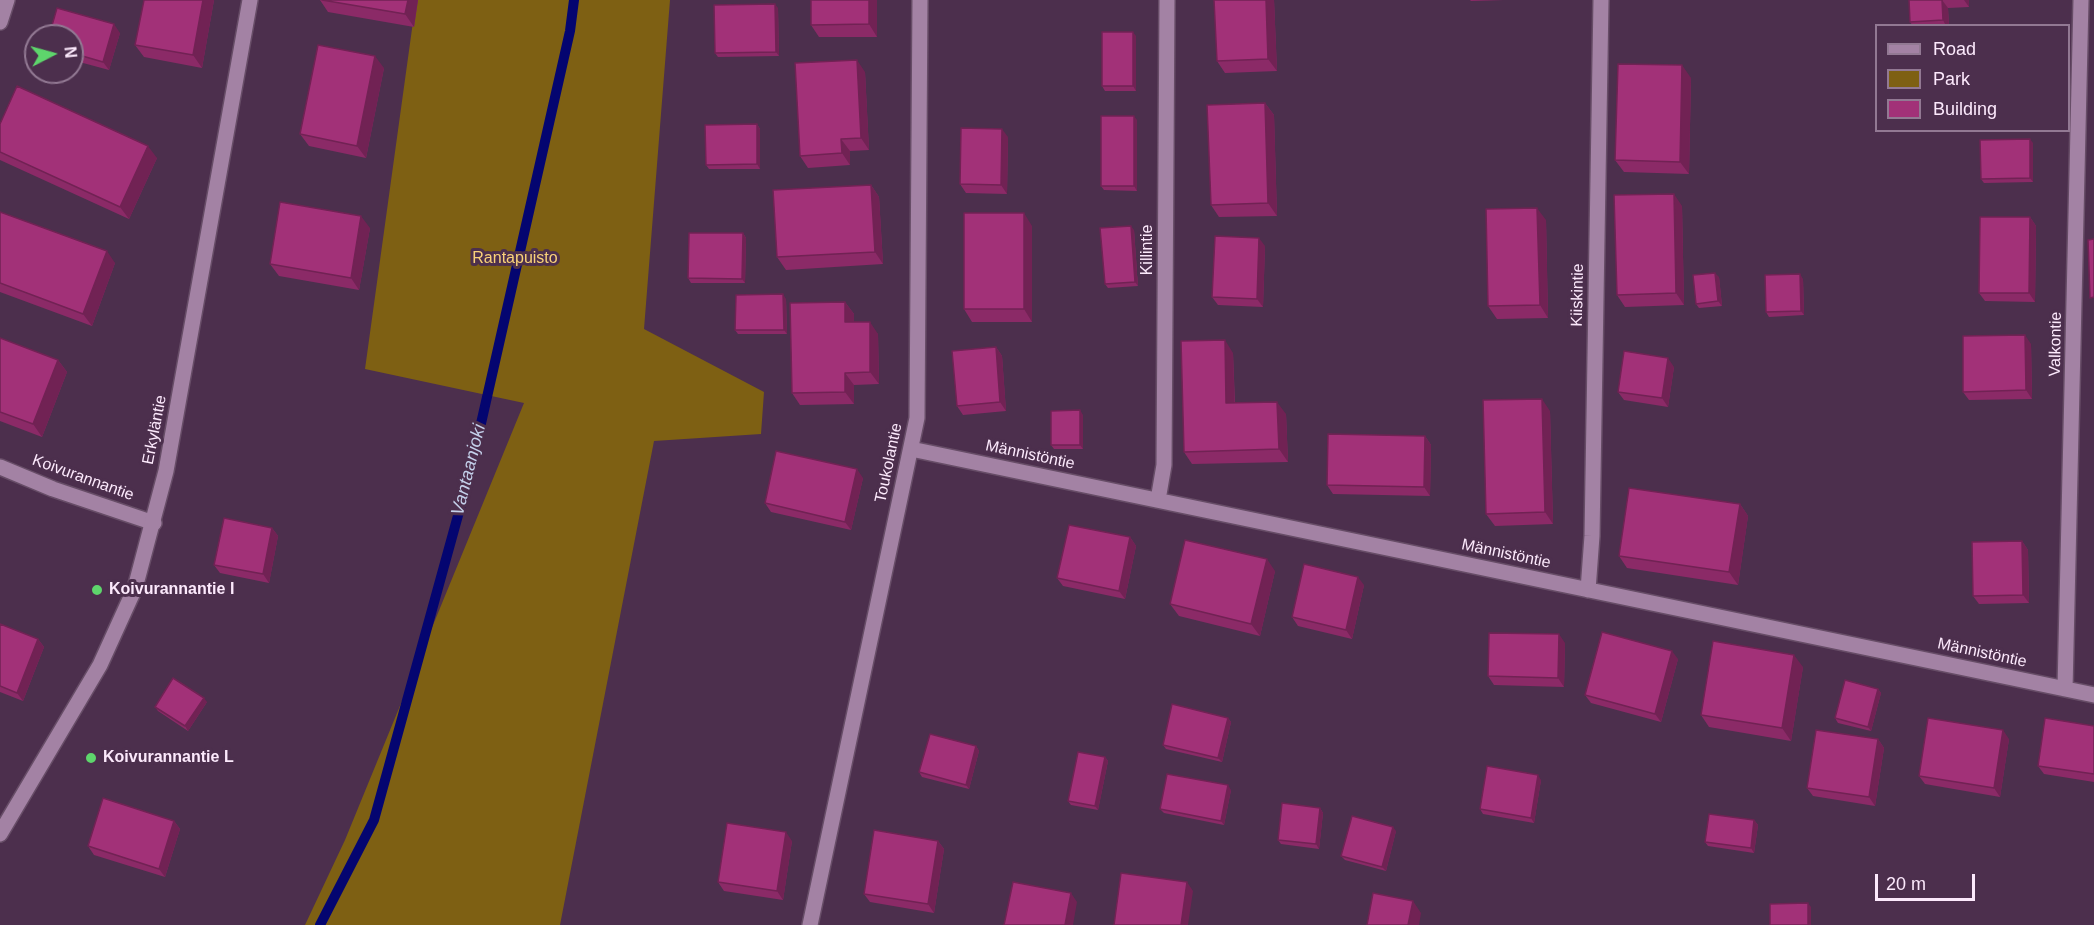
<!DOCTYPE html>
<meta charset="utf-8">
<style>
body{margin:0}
#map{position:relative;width:2094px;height:925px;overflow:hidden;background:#4c2f4d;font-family:Helvetica,sans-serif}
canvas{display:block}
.legend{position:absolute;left:1875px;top:24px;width:195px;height:108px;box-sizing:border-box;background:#4c2f4d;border:2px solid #927993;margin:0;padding:8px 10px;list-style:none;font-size:18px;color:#fce9fc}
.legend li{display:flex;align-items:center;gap:12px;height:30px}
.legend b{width:30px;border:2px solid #927993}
.north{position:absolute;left:24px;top:24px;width:60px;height:60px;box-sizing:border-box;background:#4c2f4d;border:2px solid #927993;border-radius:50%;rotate:84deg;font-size:16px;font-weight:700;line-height:24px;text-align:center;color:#fce9fc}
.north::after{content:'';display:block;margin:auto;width:21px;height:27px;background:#5ed56c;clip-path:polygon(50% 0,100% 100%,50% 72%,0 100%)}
.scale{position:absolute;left:1875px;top:874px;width:100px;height:27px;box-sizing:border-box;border:3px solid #fce9fc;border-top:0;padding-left:8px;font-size:18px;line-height:21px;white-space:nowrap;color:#fce9fc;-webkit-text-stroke:4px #4c2f4d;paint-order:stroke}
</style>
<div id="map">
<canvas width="2094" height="925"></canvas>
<ul class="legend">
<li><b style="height:8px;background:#a382a4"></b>Road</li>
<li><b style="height:16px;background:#7e6013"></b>Park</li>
<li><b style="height:16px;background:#a23178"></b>Building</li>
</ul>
<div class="north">N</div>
<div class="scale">20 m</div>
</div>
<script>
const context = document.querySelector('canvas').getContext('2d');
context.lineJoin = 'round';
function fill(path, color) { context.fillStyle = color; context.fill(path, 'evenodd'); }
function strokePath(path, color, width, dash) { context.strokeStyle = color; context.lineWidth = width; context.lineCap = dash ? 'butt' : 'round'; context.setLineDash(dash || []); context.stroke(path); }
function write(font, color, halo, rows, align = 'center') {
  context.font = font + ' Helvetica,sans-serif'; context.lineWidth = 6; context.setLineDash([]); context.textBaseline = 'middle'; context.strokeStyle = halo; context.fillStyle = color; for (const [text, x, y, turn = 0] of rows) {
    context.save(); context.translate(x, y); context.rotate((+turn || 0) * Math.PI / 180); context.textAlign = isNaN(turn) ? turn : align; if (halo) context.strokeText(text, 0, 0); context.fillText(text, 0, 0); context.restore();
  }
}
const green = new Path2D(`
 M416 0H670L644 329 764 392 761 434 654 441 560 925H305L345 840 524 403 365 369Z`);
const stream = new Path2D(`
 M320 925 374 820 470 472 570 31 574 0`);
const street = new Path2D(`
 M0 22 7 0
 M911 449 2094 695
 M0 467 53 489 154 523
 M1158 500 1164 465 1167 0
 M1588 590 1592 536 1601 0
 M2065 689 2081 0
 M810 925 917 418 920 0`);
const secondary = new Path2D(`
 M0 834 100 665 135 588 166 471 250 0`);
const wall = new Path2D(`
 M144 0H214L202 68 144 57 135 45Z
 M320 0H418L414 27 328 12Z
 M877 0V37H819L811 25Z
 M1214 0H1274L1277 71 1225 73 1217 61Z
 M1470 0H1504L1471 1Z
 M1909 0H1969V7L1948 8 1949 26H1913L1910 22Z
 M778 8 779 56 718 57 715 53Z
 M120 33 109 70 72 60V36Z
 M1136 36V91H1105L1102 86Z
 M384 68 366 158 309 146 300 134Z
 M865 72 869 150 850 151V165L808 168 800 156Z
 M1691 78 1689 174 1624 172 1615 160Z
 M1265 103 1274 115 1277 216 1219 217 1211 205Z
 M1137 120V191L1104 190 1101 186Z
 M0 124 157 158 129 219 0 160Z
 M757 124 760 129V169H709L706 165Z
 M1008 137 1007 194 966 193 960 184Z
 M2033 143V182L1984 183 1981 179Z
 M871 185 879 197 883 264 786 270 777 257Z
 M1682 206 1684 305 1625 307 1617 295Z
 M0 212 115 263 92 326 0 292Z
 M2030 217 2036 226 2035 302 1985 301 1979 293Z
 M1546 220 1548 318 1497 319 1488 306Z
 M1032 226V322H972L964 309Z
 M370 228 359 290 279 276 270 264Z
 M1134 230 1138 286 1108 288 1105 284Z
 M743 233 746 238 745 283H691L688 278Z
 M1265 246 1263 307 1218 305 1212 297Z
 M1719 277 1722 306 1699 308 1696 304Z
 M1803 279 1804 315 1769 317 1766 312Z
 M786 299 787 334H738L735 330Z
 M845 302 854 314V322L878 334 879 384 854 385V404L800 405 792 393Z
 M0 338 58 360 67 372 42 437 0 421Z
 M2031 344 2032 399 1969 400 1963 392Z
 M996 347 1002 356 1006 411 963 415 957 406Z
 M1233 353 1235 403 1286 414 1288 462 1192 464 1184 452Z
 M1674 367 1668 407 1624 400 1618 392Z
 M1550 411 1553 524 1495 526 1486 514Z
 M1083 415V449H1054L1051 445Z
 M1425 436 1431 445 1430 496 1333 494 1327 485Z
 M863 478 851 530 771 512 765 503Z
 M1740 504 1748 516 1738 585 1627 568 1619 556Z
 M272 528 278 536 269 583 220 573 214 565Z
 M1130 537 1136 546 1125 599 1063 586 1057 578Z
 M2022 541 2028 550 2029 603 1979 604 1973 596Z
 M1275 571 1260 636 1179 616 1170 604Z
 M1364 585 1352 639 1298 626 1292 617Z
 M0 624 38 639 44 647 23 701 0 692Z
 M1565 643 1564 687 1494 685 1488 676Z
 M1678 659 1661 722 1591 703 1585 695Z
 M1803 667 1791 741 1709 727 1701 715Z
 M1878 689 1881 693 1871 731 1838 723 1835 718Z
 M207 702 188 731 158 711 155 707Z
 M1228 718 1231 722 1222 762 1166 749 1163 745Z
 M2094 726V782L2044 774 2038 766Z
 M1878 739 1884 748 1875 806 1813 796 1807 788Z
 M2009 739 2000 797 1925 784 1919 776Z
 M976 746 979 751 969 789 922 777 919 772Z
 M1105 757 1108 761 1098 810 1071 805 1068 801Z
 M1541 780 1534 823 1483 814 1480 809Z
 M1231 790 1224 825 1164 813 1160 809Z
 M1320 808 1323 813 1319 849 1281 844 1278 840Z
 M1754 820 1758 825 1754 853 1708 846 1705 842Z
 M174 821 180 829 165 877 94 855 88 846Z
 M1396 831 1386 871 1345 860 1341 856Z
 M792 841 783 900 724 891 718 882Z
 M938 841 944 849 934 913 870 902 864 894Z`);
const shadedWall = new Path2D(`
 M203 0H214L202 68 193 55Z
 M408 0H418L414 27 405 14Z
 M869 0H877V37L869 24Z
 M1266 0H1274L1277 71 1268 59Z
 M1942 0 1948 8 1949 26H1946L1943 20Z
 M1964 0H1969V7Z
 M775 4 778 8 779 56 776 52Z
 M114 24 120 33 109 70 103 62Z
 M1133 32 1136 36V91L1133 86Z
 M375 56 384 68 366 158 357 146Z
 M857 60 865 72 869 150 861 138Z
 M1682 65 1691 78 1689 174 1680 162Z
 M1265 103 1274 115 1277 216 1268 203Z
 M1134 116 1137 120V191L1134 186Z
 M757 124 760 129V169L757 164Z
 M1002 129 1008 137 1007 194 1001 185Z
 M841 139 850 151V165L842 153Z
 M2030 139 2033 143V182L2030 178Z
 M148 146 157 158 129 219 120 207Z
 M871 185 879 197 883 264 875 252Z
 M1674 194 1682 206 1684 305 1676 293Z
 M1537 208 1546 220 1548 318 1540 305Z
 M1024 213 1032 226V322L1024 309Z
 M361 216 370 228 359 290 351 278Z
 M2030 217 2036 226 2035 302 2029 293Z
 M1131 226 1134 230 1138 286 1135 282Z
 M743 233 746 238 745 283 742 279Z
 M1259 238 1265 246 1263 307 1257 299Z
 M107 251 115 263 92 326 83 314Z
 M1715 273 1719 277 1722 306 1718 301Z
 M1800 274 1803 279 1804 315 1801 311Z
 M783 294 786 299 787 334 784 330Z
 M845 302 854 314V334L845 322Z
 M870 322 878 334 879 384 870 372Z
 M2025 335 2031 344 2032 399 2026 390Z
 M1225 340 1233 353 1235 415 1226 403Z
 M996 347 1002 356 1006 411 1000 402Z
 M1668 358 1674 367 1668 407 1662 398Z
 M58 360 67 372 42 437 33 424Z
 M845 373 854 385V404L845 392Z
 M1542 399 1550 411 1553 524 1545 512Z
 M1277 402 1286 414 1288 462 1279 449Z
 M1080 410 1083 415V449L1080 445Z
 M1425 436 1431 445 1430 496 1424 487Z
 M857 469 863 478 851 530 845 522Z
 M1740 504 1748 516 1738 585 1729 572Z
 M272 528 278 536 269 583 263 574Z
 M1130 537 1136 546 1125 599 1119 591Z
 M2022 541 2028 550 2029 603 2023 595Z
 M1267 559 1275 571 1260 636 1251 624Z
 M1358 577 1364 585 1352 639 1346 630Z
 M1559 634 1565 643 1564 687 1558 678Z
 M38 639 44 647 23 701 17 693Z
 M1672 651 1678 659 1661 722 1655 714Z
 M1794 655 1803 667 1791 741 1782 728Z
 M1878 689 1881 693 1871 731 1868 727Z
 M204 698 207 702 188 731 185 726Z
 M1228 718 1231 722 1222 762 1218 758Z
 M2003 730 2009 739 2000 797 1994 788Z
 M1878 739 1884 748 1875 806 1869 797Z
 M976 746 979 751 969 789 966 785Z
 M1105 757 1108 761 1098 810 1095 806Z
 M1538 775 1541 780 1534 823 1531 818Z
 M1228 785 1231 790 1224 825 1221 821Z
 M1320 808 1323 813 1319 849 1316 844Z
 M1754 820 1758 825 1754 853 1751 848Z
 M174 821 180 829 165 877 159 869Z
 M1393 827 1396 831 1386 871 1382 867Z
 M786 832 792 841 783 900 777 891Z
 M938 841 944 849 934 913 928 904Z
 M1187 882 1193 891 1188 925H1181Z
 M1071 893 1077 902 1073 925H1065Z
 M1413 901 1421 913 1419 925H1408Z
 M1808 903 1811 907V925H1808Z`);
const building = new Path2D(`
 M144 0H203L193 55 135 45Z
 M322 0H408L405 14Z
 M811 0H869V24L811 25Z
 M1214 0H1266L1268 59 1217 61Z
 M1909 0H1942L1943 20 1910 22Z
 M775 4 776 52 715 53 714 5Z
 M57 8 114 24 103 62 72 53V36H49Z
 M1102 32H1133V86H1102Z
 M318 45 375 56 357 146 300 134Z
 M857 60 861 138 841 139 842 153 800 156 795 63Z
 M1618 64 1682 65 1680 162 1615 160Z
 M17 86 148 146 120 207 0 152V124Z
 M1265 103 1268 203 1211 205 1207 105Z
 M1101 116H1134V186H1101Z
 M757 124V164L706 165 705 125Z
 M961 128 1002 129 1001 185 960 184Z
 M2030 139V178L1981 179 1980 140Z
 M871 185 875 252 777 257 773 190Z
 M1674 194 1676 293 1617 295 1614 195Z
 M280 202 361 216 351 278 270 264Z
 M1537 208 1540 305 1488 306 1486 209Z
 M0 212 107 251 83 314 0 283Z
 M964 213H1024V309H964Z
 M1980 217H2030L2029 293H1979Z
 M1131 226 1135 282 1105 284 1100 228Z
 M689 233H743L742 279 688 278Z
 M1215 236 1259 238 1257 299 1212 297Z
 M2094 239V297L2090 298 2088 240Z
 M1715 273 1718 301 1696 304 1693 275Z
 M1800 274 1801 311 1766 312 1765 275Z
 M783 294 784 330H735L736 295Z
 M845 302V322H870V372L845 373V392L792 393 790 303Z
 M2025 335 2026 390 1963 392V336Z
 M0 338 58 360 33 424 0 412Z
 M1225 340 1226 403 1277 402 1279 449 1184 452 1181 341Z
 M996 347 1000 402 957 406 952 351Z
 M1624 351 1668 358 1662 398 1618 392Z
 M1542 399 1545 512 1486 514 1483 400Z
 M1080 410V445H1051V411Z
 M1328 434 1425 436 1424 487 1327 485Z
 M776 451 857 469 845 522 765 503Z
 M1629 488 1740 504 1729 572 1619 556Z
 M224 518 272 528 263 574 214 565Z
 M1069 525 1130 537 1119 591 1057 578Z
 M1185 540 1267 559 1251 624 1170 604Z
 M2022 541 2023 595 1973 596 1972 542Z
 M1304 564 1358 577 1346 630 1292 617Z
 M0 624 38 639 17 693 0 686Z
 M1602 632 1672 651 1655 714 1585 695Z
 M1489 633 1559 634 1558 678 1488 676Z
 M1713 641 1794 655 1782 728 1701 715Z
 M173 678 204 698 185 726 155 707Z
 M1845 680 1878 689 1868 727 1835 718Z
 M1172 704 1228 718 1218 758 1163 745Z
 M1928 718 2003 730 1994 788 1919 776Z
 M2045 718 2094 726V774L2038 766Z
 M1816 730 1878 739 1869 797 1807 788Z
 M930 734 976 746 966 785 919 772Z
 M1078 752 1105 757 1095 806 1068 801Z
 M1487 766 1538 775 1531 818 1480 809Z
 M1167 774 1228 785 1221 821 1160 809Z
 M103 798 174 821 159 869 88 846Z
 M1282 803 1320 808 1316 844 1278 840Z
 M1709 814 1754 820 1751 848 1705 842Z
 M1352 816 1393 827 1382 867 1341 856Z
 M727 823 786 832 777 891 718 882Z
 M874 830 938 841 928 904 864 894Z
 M1121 873 1187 882 1181 925H1114Z
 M1013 882 1071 893 1065 925H1004Z
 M1373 893 1413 901 1408 925H1367Z
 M1808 903V925H1770V904Z`);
const markers = [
 [97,590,6,"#5ed56c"],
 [91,758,6,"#5ed56c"]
];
const streetNames = [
 ["Killintie",1148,250,-90],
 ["Kiiskintie",1578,295,-89],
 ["Valkontie",2056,344,-89],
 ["Erkyläntie",155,430,-79],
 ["Männistöntie",1030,455,12],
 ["Toukolantie",889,463,-78],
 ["Koivurannantie",83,478,20],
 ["Männistöntie",1506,554,12],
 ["Männistöntie",1982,653,12]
];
const parkNames = [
 ["Rantapuisto",515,259]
];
const poiNames = [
 ["Koivurannantie I",109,590],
 ["Koivurannantie L",103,758]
];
const waterNames = [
 ["Vantaanjoki",469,470,-76]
];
fill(green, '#7e6013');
strokePath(stream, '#040570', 10);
strokePath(street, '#674d67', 18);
strokePath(secondary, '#674d67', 18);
strokePath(street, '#a382a4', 15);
strokePath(secondary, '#a382a4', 15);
fill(wall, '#8b2a67');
fill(shadedWall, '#712254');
fill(building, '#a23178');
strokePath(building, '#712254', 1.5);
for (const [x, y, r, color] of markers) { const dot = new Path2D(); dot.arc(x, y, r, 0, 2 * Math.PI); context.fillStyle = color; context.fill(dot); strokePath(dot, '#4c2f4d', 2); }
write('16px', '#fce9fc', '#4c2f4d', streetNames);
write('16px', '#fad279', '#4c2f4d', parkNames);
write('bold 16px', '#fce9fc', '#4c2f4d', poiNames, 'left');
write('italic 18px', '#c4d0ea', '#4c2f4d', waterNames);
</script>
